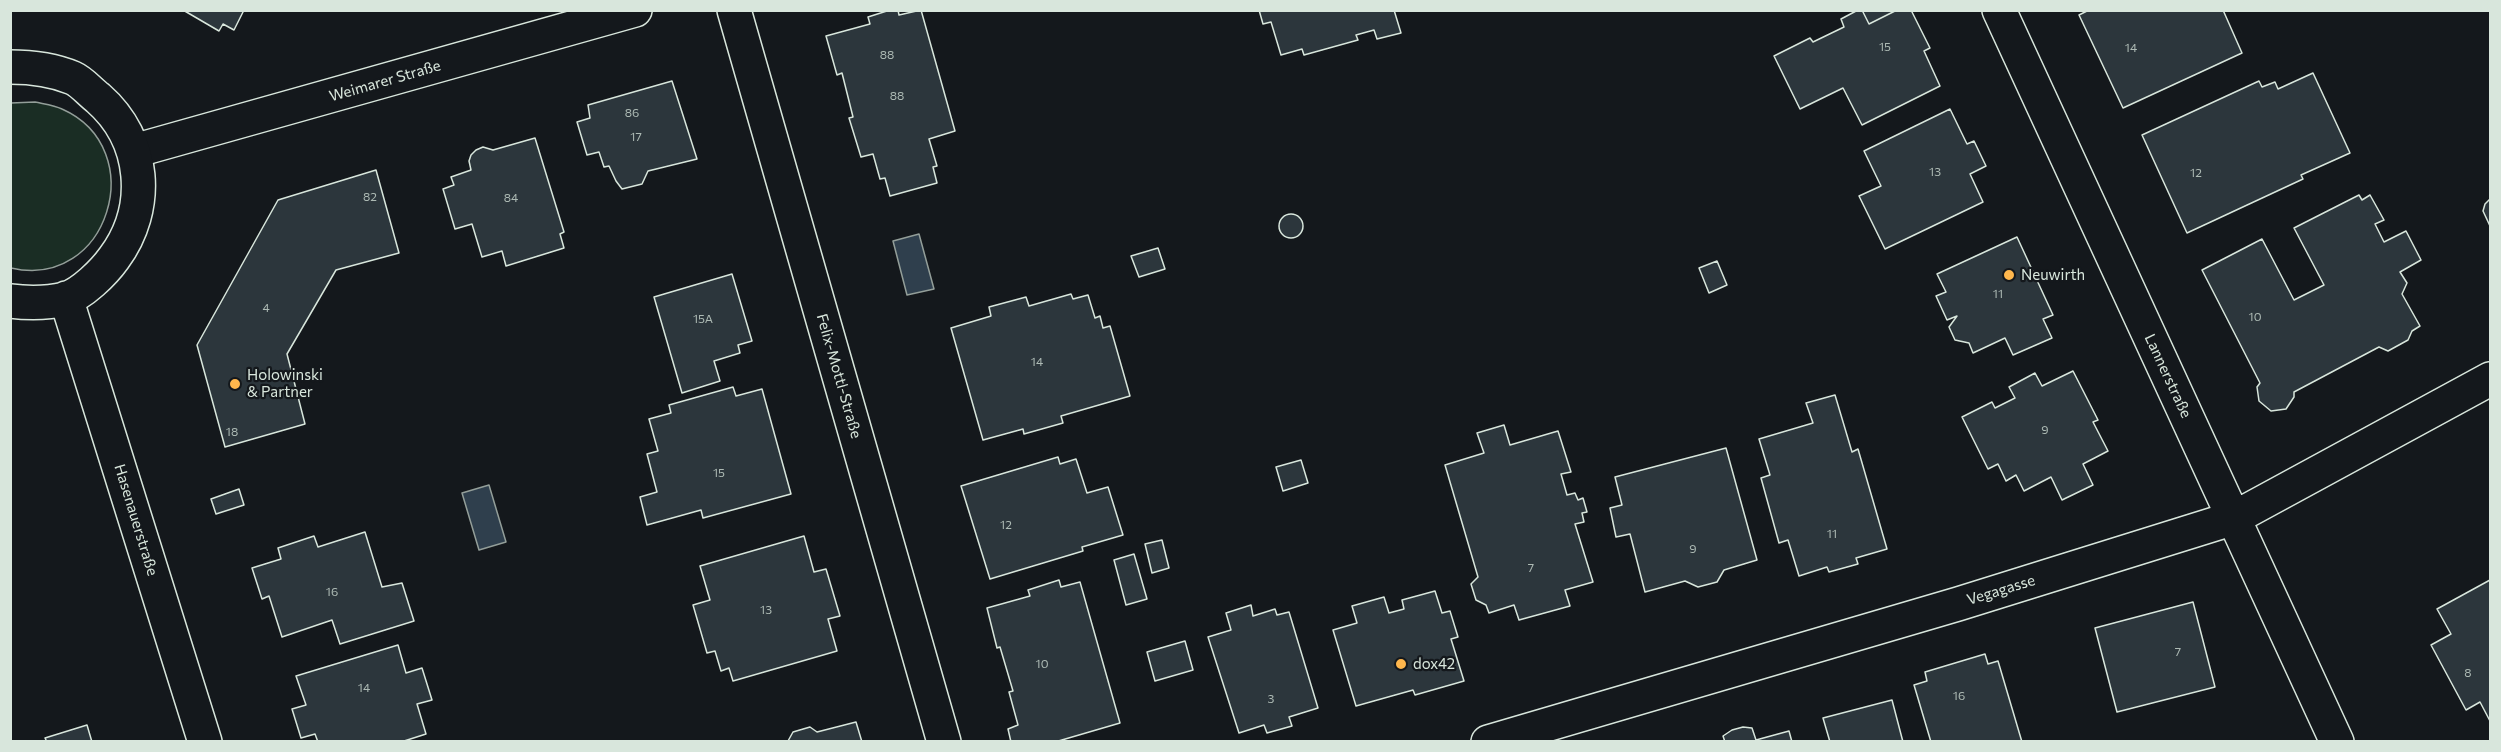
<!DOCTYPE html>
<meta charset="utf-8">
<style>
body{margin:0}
#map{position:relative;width:2501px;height:752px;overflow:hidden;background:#14181c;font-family:Commissioner,sans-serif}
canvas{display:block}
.frame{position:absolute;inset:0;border:12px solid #d8e6dc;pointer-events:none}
</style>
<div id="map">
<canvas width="2501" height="752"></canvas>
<div class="frame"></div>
</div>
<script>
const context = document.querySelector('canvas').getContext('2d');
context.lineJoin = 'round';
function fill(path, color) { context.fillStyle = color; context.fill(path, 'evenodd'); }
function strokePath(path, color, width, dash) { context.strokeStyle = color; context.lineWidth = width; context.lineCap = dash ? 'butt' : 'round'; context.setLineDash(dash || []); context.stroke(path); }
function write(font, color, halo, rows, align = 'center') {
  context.font = font + ' Commissioner,sans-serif'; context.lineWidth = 4.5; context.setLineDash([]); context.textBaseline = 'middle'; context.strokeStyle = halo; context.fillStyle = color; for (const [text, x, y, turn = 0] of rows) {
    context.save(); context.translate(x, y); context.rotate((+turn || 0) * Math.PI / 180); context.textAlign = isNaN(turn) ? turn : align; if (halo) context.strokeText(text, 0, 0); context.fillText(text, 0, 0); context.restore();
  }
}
const green = new Path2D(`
 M35 102C44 104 54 105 62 109 152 149 108 291 11 268V103Z`);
const water = new Path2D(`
 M919 234 934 289 907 295 893 241Z
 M489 485 506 542 479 550 462 493Z`);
const building = new Path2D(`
 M183 10H244L234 30 223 24 219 31Z
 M890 10H898L899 15 921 10 955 131 929 139 937 166 933 167 937 183 890 196 885 178 880 179 873 154 861 157 849 118 853 117 842 73 837 75 826 36 870 24 868 17Z
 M1259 10H1394L1401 33 1377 39 1374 30 1356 35 1358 40 1304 55 1302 49 1281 55 1271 22 1263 24Z
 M1858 10H1862L1869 24 1897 10H1911L1930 48 1924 51 1940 86 1862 125 1843 88 1800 109 1774 56 1810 38 1813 42 1844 27 1841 19Z
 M1862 10H1897L1869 24Z
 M2089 10H2223L2242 53 2123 108 2079 15Z
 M2313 73 2350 153 2301 175 2303 179 2187 233 2142 135 2259 81 2262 87 2275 82 2278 89Z
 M672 81 697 159 648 171 642 184 622 189 616 181 609 166 604 167 599 152 587 155 577 122 590 118 588 105Z
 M1950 109 1967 144 1974 141 1986 166 1970 174 1983 202 1885 249 1859 196 1881 186 1864 151Z
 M535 138 564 232 560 234 564 248 506 266 502 251 482 257 472 224 455 229 443 189 454 185 451 177 471 170 469 161 471 155 476 150 483 147 493 150Z
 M376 170 399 253 336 270 287 354 305 424 225 447 197 345 278 200Z
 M2359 195 2362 200 2370 195 2384 220 2375 224 2384 242 2406 231 2421 260 2400 272 2407 283 2402 294 2420 326 2412 331 2408 340 2388 351 2379 347 2294 392V397L2286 409 2271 411 2259 401 2257 387 2260 383 2202 270 2262 239 2294 300 2324 285 2294 228Z
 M2490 199V198V226L2483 211 2485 204Z
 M1279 226a12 12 0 1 1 24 0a12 12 0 1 1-24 0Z
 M2017 237 2053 315 2043 319 2052 338 2013 355 2005 338 1973 353 1969 343 1955 340 1949 327 1957 316 1947 320 1936 296 1946 292 1937 274Z
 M1158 248 1165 269 1139 277 1131 256Z
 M1717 261 1727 285 1709 293 1699 268Z
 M732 274 752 341 738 345 740 353 714 361 720 381 682 393 654 297Z
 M1071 294 1073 299 1088 295 1095 318 1100 316 1103 328 1110 326 1130 396 1061 416 1063 423 1024 434 1023 429 983 440 951 328 991 316 989 307 1026 297 1029 306Z
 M2073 371 2098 420 2093 422 2108 451 2083 464 2093 485 2062 500 2051 477 2024 491 2016 475 2006 481 1998 464 1988 469 1962 417 1992 402 1995 408 2015 398 2009 387 2035 373 2042 386Z
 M733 387 736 396 762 389 791 494 703 518 701 510 647 525 640 497 657 492 647 454 658 451 649 419 671 413 669 405Z
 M1835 395 1852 452 1858 449 1887 549 1856 558 1858 564 1829 572 1827 567 1799 576 1788 540 1779 543 1761 478 1770 475 1759 439 1813 423 1806 403Z
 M1504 425 1510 445 1558 431 1571 472 1561 474 1567 495 1575 493 1578 500 1583 498 1587 512 1582 513 1584 522 1575 524 1593 582 1565 590 1570 606 1519 620 1514 605 1489 613 1486 605 1476 600 1471 584 1478 577 1445 465 1484 453 1477 433Z
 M1726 448 1757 560 1724 570 1717 582 1698 587 1685 581 1645 592 1630 534 1616 537 1610 508 1622 505 1615 477Z
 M1058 457 1060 464 1076 459 1087 493 1108 487 1123 535 1082 547 1083 551 990 579 961 486Z
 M1301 460 1308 483 1283 491 1276 467Z
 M239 489 244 505 216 514 211 499Z
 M365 532 382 587 402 583 414 621 340 644 332 620 282 637 269 596 262 599 252 568 281 559 278 548 314 536 318 547Z
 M804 536 814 572 826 569 840 616 828 619 837 651 733 681 729 668 721 671 715 651 707 653 693 605 710 600 700 566Z
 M1162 540 1169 568 1152 573 1145 544Z
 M1134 554 1147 599 1126 605 1114 560Z
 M1059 580 1061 587 1080 582 1120 723 1055 742H1011L1008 729 1018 725 1009 692 1013 691 1000 647 997 648 987 608 1030 596 1028 590Z
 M2490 580V721L2480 702 2466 710 2431 645 2451 634 2437 609Z
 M1435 591 1442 613 1450 611 1458 637 1451 639 1464 681 1415 695 1413 690 1356 706 1333 630 1357 623 1352 606 1384 597 1389 613 1404 609 1402 600Z
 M2193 602 2215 687 2117 712 2095 628Z
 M1251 605 1253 616 1275 609 1277 615 1289 612 1318 708 1289 717 1292 726 1267 733 1264 725 1239 733 1208 637 1231 630 1226 613Z
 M1185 641 1193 670 1155 681 1147 652Z
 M398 645 406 673 422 668 432 700 417 704 426 734 401 742H318L315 734 301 738 292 709 306 705 296 676Z
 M1985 654 1988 664 1998 661 2022 742H1931L1914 685 1927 681 1925 672Z
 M1892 700 1903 742H1830L1823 718Z
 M856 722 862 742H785L788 741 793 732 810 727 817 732Z
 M87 725 92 742H47L45 738Z
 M1743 727 1752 728 1756 740 1789 731 1792 742H1725L1723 736 1732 730Z`);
const street = new Path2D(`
 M734 10 944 742
 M1999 10 2337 742
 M134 151 635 10
 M1488 742 1958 604 2234 518 2490 379`);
const secondary = new Path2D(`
 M10 67C31 67 54 70 73 78 82 82 90 92 98 98 146 140 151 208 114 258 104 272 82 294 65 299 48 303 27 303 10 301
 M66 298 205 742`);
const markers = [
 [2009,275,6,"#ffb74d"],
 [235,384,6,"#ffb74d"],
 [1401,664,6,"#ffb74d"]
];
const numberNames = [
 ["15",1885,47],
 ["14",2131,48],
 ["88",887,55],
 ["88",897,96],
 ["86",632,113],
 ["17",636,137],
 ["13",1935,172],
 ["12",2196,173],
 ["82",370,197],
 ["84",511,198],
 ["11",1998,294],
 ["4",266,308],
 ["10",2255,317],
 ["15A",703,319],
 ["14",1037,362],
 ["9",2045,430],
 ["18",232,432],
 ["15",719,473],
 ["12",1006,525],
 ["11",1832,534],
 ["9",1693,549],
 ["7",1531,568],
 ["16",332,592],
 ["13",766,610],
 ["7",2178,652],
 ["10",1042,664],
 ["8",2468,673],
 ["14",364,688],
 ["16",1959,696],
 ["3",1271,699]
];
const streetNames = [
 ["Weimarer Straße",385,81,-16],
 ["Felix-Mottl-Straße",839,376,74],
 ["Lannerstraße",2168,376,65],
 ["Hasenauerstraße",136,520,73],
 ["Vegagasse",2001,590,-17]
];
const poiNames = [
 ["Neuwirth",2021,275],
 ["Holowinski",247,375],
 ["& Partner",247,392],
 ["dox42",1413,664]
];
fill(green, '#1a2d24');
strokePath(green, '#939e99', 1.5);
fill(water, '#2f3f4d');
strokePath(water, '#939e99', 1.5);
fill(building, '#2c363c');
strokePath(building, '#d8e6dc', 1.5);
strokePath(street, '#d8e6dc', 36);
strokePath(secondary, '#d8e6dc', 36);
strokePath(street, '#14181c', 33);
strokePath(secondary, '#14181c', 33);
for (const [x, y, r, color] of markers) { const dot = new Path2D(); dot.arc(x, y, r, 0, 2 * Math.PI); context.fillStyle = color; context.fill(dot); strokePath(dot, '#14181c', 2); }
write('12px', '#adbab4', null, numberNames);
write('15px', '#d8e6dc', '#14181c', streetNames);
write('15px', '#d8e6dc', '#14181c', poiNames, 'left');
</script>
